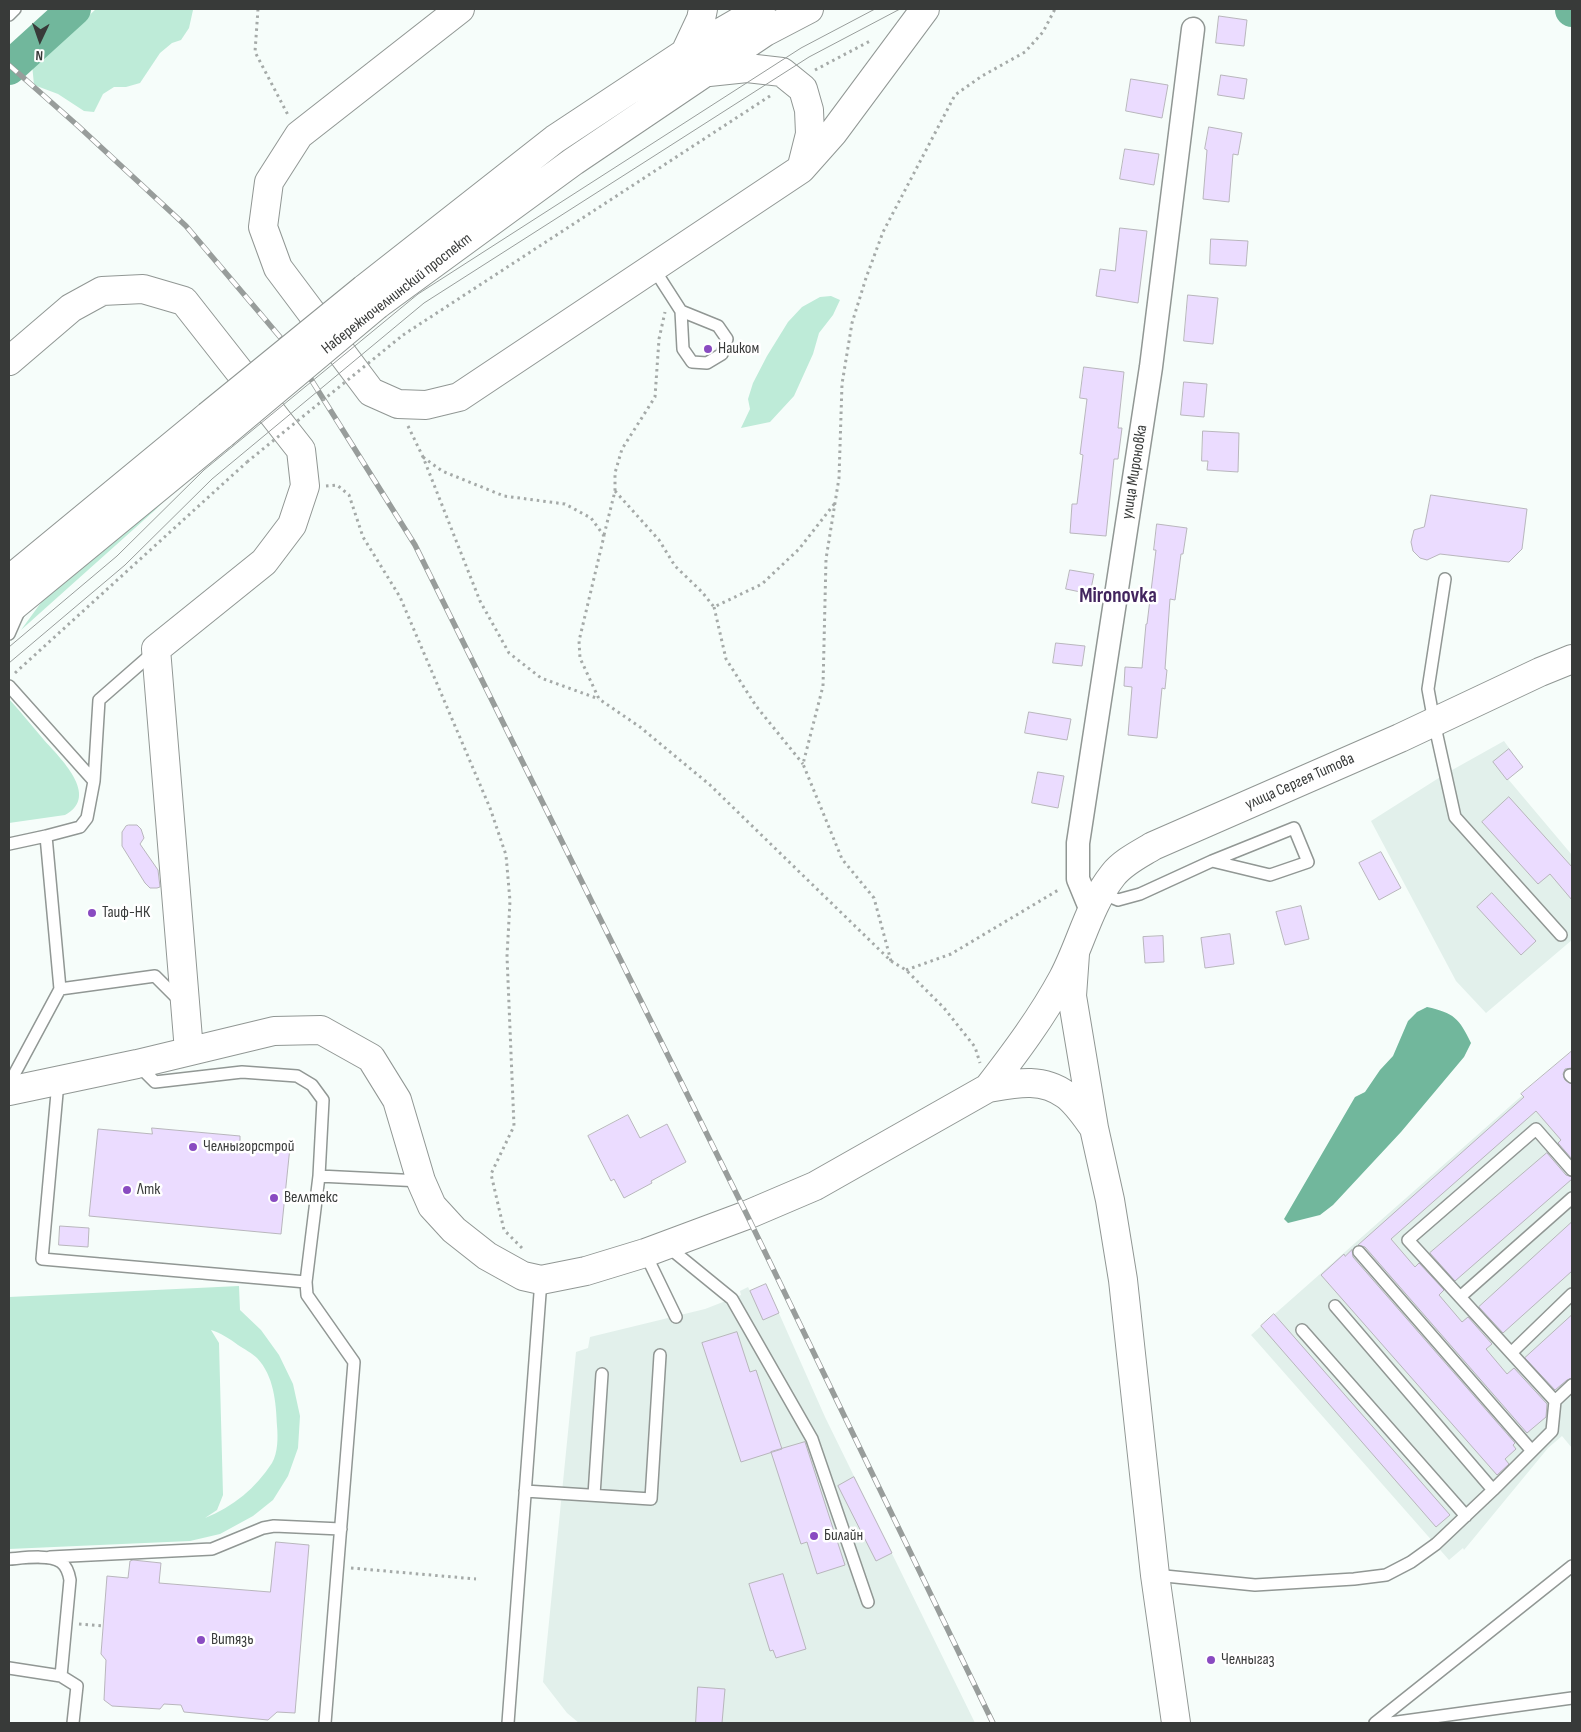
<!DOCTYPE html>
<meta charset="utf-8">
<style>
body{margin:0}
#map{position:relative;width:1581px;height:1732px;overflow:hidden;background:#f6fdfa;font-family:"Sofia Sans Condensed",sans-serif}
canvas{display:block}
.frame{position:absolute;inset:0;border:10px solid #383a39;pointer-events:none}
.north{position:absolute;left:15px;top:15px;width:50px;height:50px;-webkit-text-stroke:4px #fff;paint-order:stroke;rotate:183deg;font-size:14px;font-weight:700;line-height:20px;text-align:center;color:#383a39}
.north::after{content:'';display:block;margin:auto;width:18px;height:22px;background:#383a39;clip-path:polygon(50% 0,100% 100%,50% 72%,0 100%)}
</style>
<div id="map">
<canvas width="1581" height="1732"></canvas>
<div class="frame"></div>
<div class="north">N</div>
</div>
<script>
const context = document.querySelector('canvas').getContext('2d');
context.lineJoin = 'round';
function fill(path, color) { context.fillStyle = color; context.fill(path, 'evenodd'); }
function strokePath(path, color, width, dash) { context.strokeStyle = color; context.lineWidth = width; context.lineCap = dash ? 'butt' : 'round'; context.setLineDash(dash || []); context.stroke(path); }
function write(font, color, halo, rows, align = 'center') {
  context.font = font + ' "Sofia Sans Condensed",sans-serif'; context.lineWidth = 5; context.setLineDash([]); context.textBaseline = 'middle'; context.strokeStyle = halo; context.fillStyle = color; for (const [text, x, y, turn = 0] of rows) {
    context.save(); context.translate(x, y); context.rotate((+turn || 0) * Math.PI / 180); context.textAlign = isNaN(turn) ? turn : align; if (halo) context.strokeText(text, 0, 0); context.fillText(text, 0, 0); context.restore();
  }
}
const built = new Path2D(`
 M1504 741 1523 767 1508 779 1572 855V940L1486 1013 1456 981 1371 821 1445 774Z
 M1569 1054 1572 1057V1448L1562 1436 1548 1448 1464 1550 1463 1548 1449 1560 1251 1335Z
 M766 1284 825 1417 975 1723H579L567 1713 543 1682 576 1352 588 1348 590 1337 705 1309 741 1295 740 1291 748 1287 750 1291Z`);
const green = new Path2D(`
 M96 9H194L193 10 189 28 181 40 172 43 160 53 140 83 126 87H114L103 94 94 112 84 111 58 94 34 85 32 64 56 46Z
 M831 296 840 300 833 315 819 333 813 354 794 396 770 422 741 428 750 409 748 399 753 383 767 356 788 322 802 307 820 297Z
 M226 441 154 511 21 630 48 593Z
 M9 699C21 712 32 726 44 740 59 757 101 796 65 815L9 823Z
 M239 1286 240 1310 261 1330 279 1355 293 1384 300 1416 298 1448 288 1476 273 1500 253 1516 220 1534 190 1541 9 1549V1297ZM211 1330C221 1333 230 1339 238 1345 244 1349 252 1353 257 1358 274 1376 276 1402 277 1426 278 1437 278 1453 272 1463 256 1488 233 1507 205 1518L217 1510 223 1495 219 1343Z`);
const water = new Path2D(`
 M1427 1007C1454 1013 1459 1018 1471 1043L1464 1057 1401 1132 1333 1205 1320 1215 1288 1223 1284 1219 1355 1097 1365 1092 1380 1070 1393 1056 1408 1021 1417 1012Z`);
const river = new Path2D(`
 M1572 9V10
 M9 68 74 9`);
const building = new Path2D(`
 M1219 16 1247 20 1244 46 1216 43Z
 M1221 75 1247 79 1244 99 1218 95Z
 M1131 79 1168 85 1162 118 1126 111Z
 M1209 127 1242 133 1238 155 1233 154 1229 202 1203 199 1207 150 1205 149Z
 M1125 149 1159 154 1154 185 1120 179Z
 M1120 228 1147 231 1138 303 1096 296 1100 269 1115 271Z
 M1211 239 1248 241 1246 266 1210 264Z
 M1188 295 1218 298 1213 344 1184 341Z
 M1084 367 1124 372 1118 428H1122L1118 459H1114L1106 536 1070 533 1072 504H1077L1083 455 1080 454 1087 399 1080 398Z
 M1184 382 1207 384 1204 417 1181 415Z
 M1203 431 1239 433 1238 472 1207 470 1208 461H1202Z
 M1431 495 1527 509 1522 549 1509 562 1440 554 1427 560 1420 558 1413 551 1411 542 1414 530 1424 527Z
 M1157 524 1187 528 1183 554H1181L1175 600 1170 599 1165 669 1167 670 1165 689 1162 688 1157 738 1128 735 1132 687 1124 686 1125 667 1142 668 1146 624H1147L1156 550H1154Z
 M1070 570 1094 574 1090 594 1066 589Z
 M1056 643 1085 646 1082 666 1053 663Z
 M1029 712 1071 719 1067 740 1025 733Z
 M1509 749 1523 767 1507 780 1493 762Z
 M1038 772 1064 776 1058 808 1032 803Z
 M1509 797 1572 867V900L1550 874 1538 884 1482 822Z
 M129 825H137L141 829 144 838 140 844 158 870 160 887 157 888H150L145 883 122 846V832L126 826Z
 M1381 852 1401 888 1379 900 1359 863Z
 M1492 893 1536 941 1521 955 1477 907Z
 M1301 906 1309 939 1285 945 1276 912Z
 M1230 934 1234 964 1205 968 1201 938Z
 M1163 936 1164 962 1145 963 1143 937Z
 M1572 1051V1068L1565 1069 1563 1074 1565 1080 1572 1084V1159L1558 1143 1561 1140 1536 1111 1391 1239 1415 1267 1419 1263 1444 1290 1439 1295 1462 1322 1468 1317 1492 1344 1486 1349 1507 1374 1514 1368 1547 1404 1546 1417 1527 1433 1365 1247 1358 1245 1524 1097 1521 1094Z
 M628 1115 640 1138 667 1124 686 1162 651 1181 652 1183 624 1198 614 1179 611 1181 588 1136Z
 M152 1128 240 1136V1142L290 1147 281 1234 89 1216 98 1129 152 1134Z
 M1547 1153 1566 1175 1572 1177V1179L1455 1281 1430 1253Z
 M1572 1222V1271L1503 1333 1479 1307Z
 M60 1226 89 1228 88 1247 59 1245Z
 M1352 1250 1353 1257 1515 1443 1513 1445 1516 1449 1505 1459 1509 1464 1497 1475 1321 1275 1344 1254 1345 1256Z
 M766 1284 779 1313 763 1320 750 1291Z
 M1274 1314 1450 1515 1436 1527 1261 1326Z
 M1572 1315V1378L1567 1380 1555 1390 1525 1358Z
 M737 1332 750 1372 756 1370 782 1449 741 1462 702 1343Z
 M805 1442 845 1565 817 1574 807 1542 801 1544 771 1452Z
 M854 1477 892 1553 876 1561 838 1486Z
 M276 1542 309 1545 295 1713 277 1712 268 1720 184 1712 181 1705 164 1704 160 1709 112 1706 104 1700 106 1660 101 1654 107 1576 128 1578 130 1561 133 1560 161 1563 159 1583 270 1592Z
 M783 1574 806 1649 776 1658 773 1650 770 1651 749 1584Z
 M698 1687 725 1689 722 1723H696Z`);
const path = new Path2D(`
 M258 9 255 52 288 115
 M815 70 872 40
 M403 335 773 94
 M408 426 423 457 480 601 509 653 541 678 599 699
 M423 457 442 471 504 496 565 504 591 518 604 536 579 641 580 658 599 699 640 727 710 785 891 961 906 970 944 1008 975 1047 980 1063
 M326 486 337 485 349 495 363 537 400 597 490 808 506 855 510 901 507 956 514 1126 491 1174 504 1230 523 1249
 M615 491 659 540 675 566 702 592 714 607 762 584 799 549 835 503
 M604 535 615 491V473L622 449 655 397 659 339 665 312
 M714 607 726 659 756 706 803 764
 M15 673 247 462
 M891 961 874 898 842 859 803 764 823 686 826 559 839 478 842 384 852 323 866 278 883 232 955 95 982 76 1025 52 1043 32 1055 9
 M906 970 951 954 1060 889
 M351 1568 476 1579
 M79 1624 103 1626`);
const lane = new Path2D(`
 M9 15 15 9
 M654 269 681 311 683 349 692 362 707 363 722 354 727 339 718 326 681 311
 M1445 579 1428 689 1434 722 1455 817 1561 935
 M9 634 20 609
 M9 686 94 781 87 818 80 827 46 836
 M94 781 99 700 155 651
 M9 844 46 836 60 989 9 1084
 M1101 893 1118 900 1140 894 1212 861 1270 875 1308 862 1294 828 1212 861
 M60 989 155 976 180 1001
 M138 1065 155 1082 242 1072 297 1076 312 1085 323 1100 319 1176 306 1282 307 1295 354 1362 325 1723
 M1570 1075 1572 1077
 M58 1082 42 1259 306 1282
 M319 1176 421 1181
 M667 1246 732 1299 812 1439 868 1602
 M1359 1252 1532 1451
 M645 1253 676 1317
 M1460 1297 1572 1198
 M1302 1330 1466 1516
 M1511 1353 1572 1294
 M1555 1401 1408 1240 1536 1129 1572 1170
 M1493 1490 1552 1431 1555 1401 1572 1385
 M525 1491 651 1499 660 1355
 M594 1495 602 1374
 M50 1557 212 1549 263 1528 274 1526 341 1529
 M9 1559C23 1558 50 1554 61 1562 66 1566 69 1574 70 1580L61 1676
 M1155 1575 1255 1585 1354 1579 1386 1575 1411 1562 1436 1544 1493 1490 1335 1306
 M9 1668 61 1676 77 1686 73 1723
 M508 1723 541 1280
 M1375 1723 1572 1566
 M1390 1723 1572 1698`);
const street = new Path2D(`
 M1092 913 1078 879V843L1151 367 1193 29`);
const secondary = new Path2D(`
 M9 361 71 308 102 291 143 289 184 301 301 450 305 486 292 525 264 562 156 649 189 1051
 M1075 954 1072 996 1094 1128 1110 1200 1123 1280 1155 1575 1176 1723
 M988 1088C1015 1053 1042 1017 1063 978 1081 944 1089 905 1113 875 1123 862 1140 854 1153 846L1400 738 1540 672 1572 659
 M9 1091 137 1064 274 1031 321 1030 371 1058 397 1100 421 1181 432 1206 454 1230 487 1256 523 1276 541 1280 586 1271 645 1253 747 1215 815 1186 988 1088C1016 1083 1042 1077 1066 1095 1077 1103 1086 1117 1094 1128`);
const primary = new Path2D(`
 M460 9 299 135 269 182 263 227 278 268 371 392 398 404 426 405 459 397 801 169 833 133 925 9
 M685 53 701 19 703 9
 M709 72 747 68 782 72 803 89 809 110 810 134 802 166
 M364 289 555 139 685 53 761 9
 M377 305 574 161 765 32 809 9
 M9 580 208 416
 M9 610 223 434`);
const tram = new Path2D(`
 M9 647 117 556 204 470 418 294 801 48 875 9
 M9 663 125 565 212 479 424 303 809 57 900 9`);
const rail = new Path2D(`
 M9 65 77 125 186 226 297 357 415 545 747 1215 993 1723`);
const pathBridge = new Path2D(`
 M247 462 403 335`);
const primaryBridge = new Path2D(`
 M208 416 364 289
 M223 434 377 305`);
const markers = [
 [708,349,5,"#894bc1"],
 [92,913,5,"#894bc1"],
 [193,1147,5,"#894bc1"],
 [127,1190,5,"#894bc1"],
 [274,1198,5,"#894bc1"],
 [814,1536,5,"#894bc1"],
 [201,1640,5,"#894bc1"],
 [1211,1660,5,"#894bc1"]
];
const streetNames = [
 ["Набережночелнинский проспект",397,294,-38],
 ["улица Мироновка",1135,472,-81],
 ["улица Сергея Титова",1300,782,-24]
];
const poiNames = [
 ["Наиком",718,349],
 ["Таиф-НК",102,913],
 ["Челныгорстрой",203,1147],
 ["Лтк",137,1190],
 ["Веллтекс",284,1198],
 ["Билайн",824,1536],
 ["Витязь",211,1640],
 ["Челныгаз",1221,1660]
];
const districtNames = [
 ["Mironovka",1118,597]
];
fill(built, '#e2f0eb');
fill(green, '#beebd8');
fill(water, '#71b79c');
strokePath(river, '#71b79c', 34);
fill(building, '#ebdcff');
strokePath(building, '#b8b6bc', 1);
strokePath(lane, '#919794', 14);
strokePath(street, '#919794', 25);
strokePath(secondary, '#919794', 30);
strokePath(primary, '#919794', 30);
strokePath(path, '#a5aaa8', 3, [2.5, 4]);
strokePath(lane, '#fff', 11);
strokePath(street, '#fff', 22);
strokePath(secondary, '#fff', 28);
strokePath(primary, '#fff', 28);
strokePath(tram, '#989d9b', 1);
strokePath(rail, '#989d9b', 5.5);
strokePath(rail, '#fff', 4, [11]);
strokePath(primaryBridge, '#919794', 30, []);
strokePath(pathBridge, '#a5aaa8', 3, [2.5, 4]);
strokePath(primaryBridge, '#fff', 28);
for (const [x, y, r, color] of markers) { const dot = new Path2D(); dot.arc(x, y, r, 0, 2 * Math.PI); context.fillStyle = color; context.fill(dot); strokePath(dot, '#fff', 2); }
write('16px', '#383a39', '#fff', streetNames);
write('16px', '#383a39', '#fff', poiNames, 'left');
write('bold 21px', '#42255e', '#fff', districtNames);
</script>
